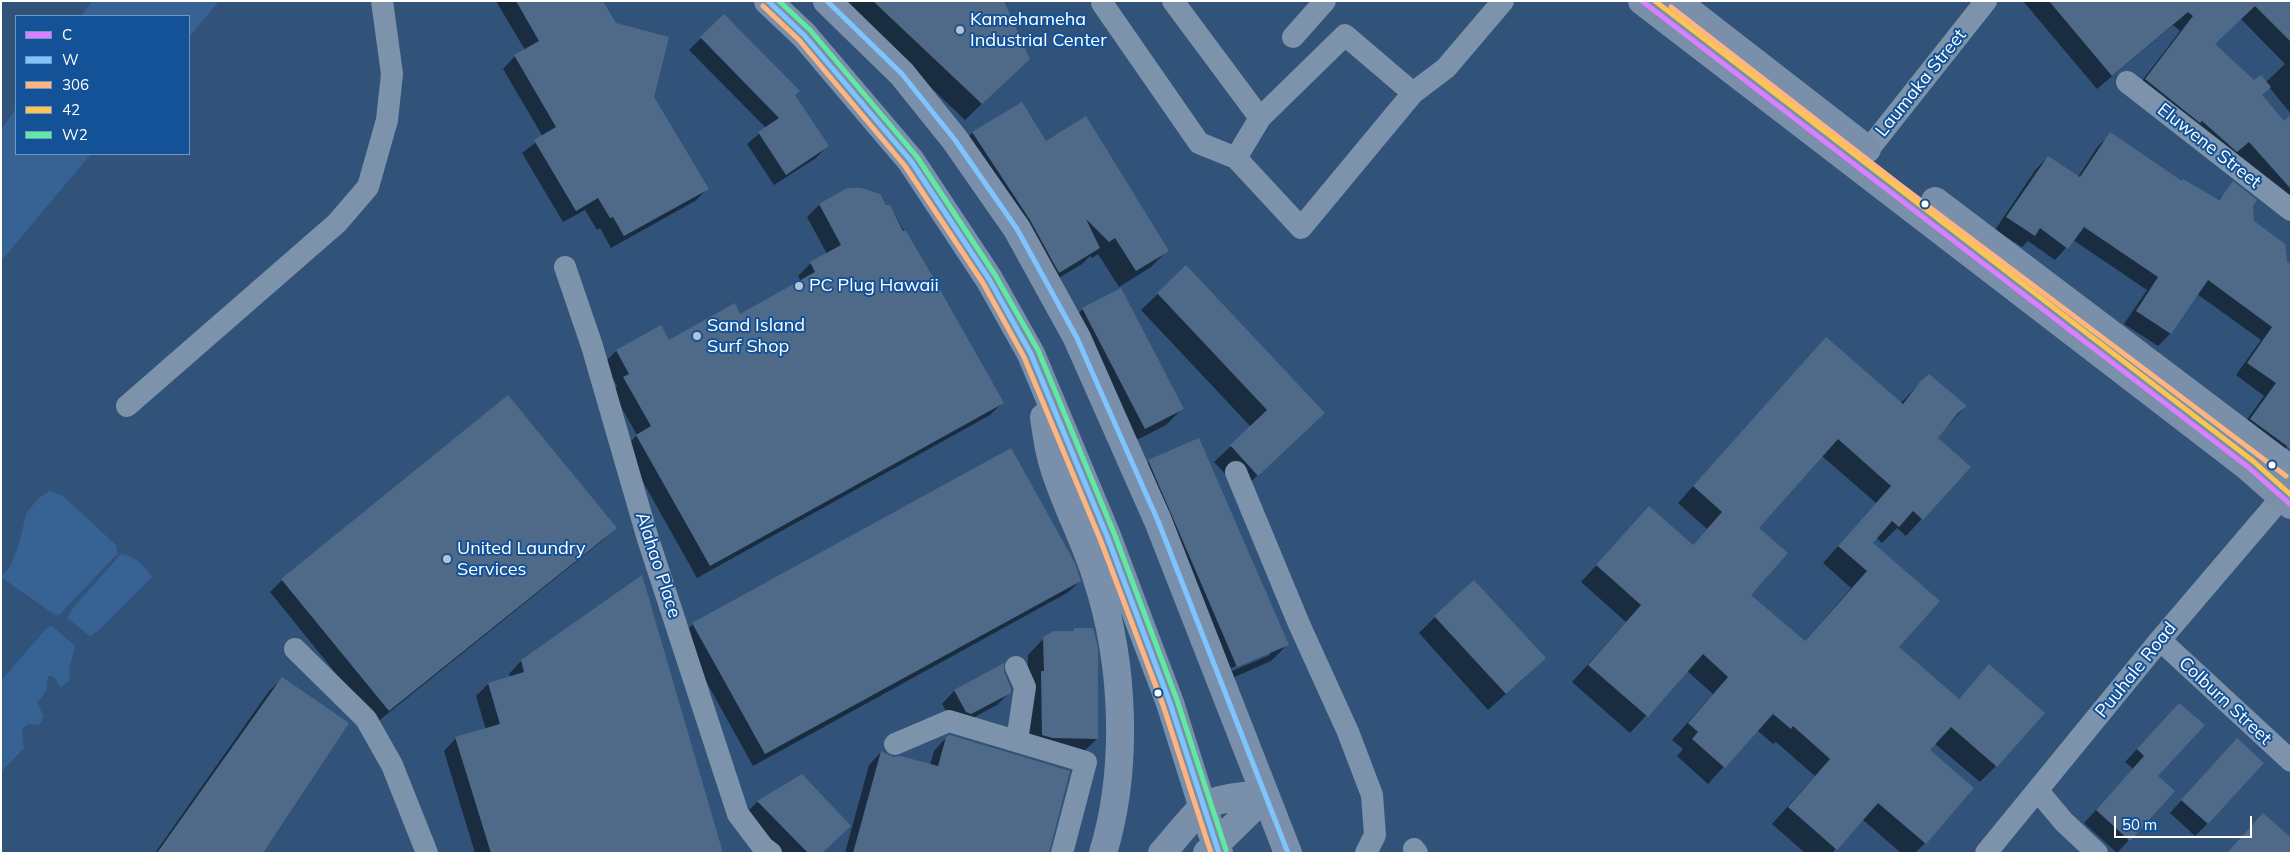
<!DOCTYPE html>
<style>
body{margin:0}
#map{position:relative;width:2292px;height:854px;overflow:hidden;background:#325379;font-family:Mulish,sans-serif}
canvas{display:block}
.frame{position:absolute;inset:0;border:2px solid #fff;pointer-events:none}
.legend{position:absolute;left:15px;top:15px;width:175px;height:140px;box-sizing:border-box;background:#145297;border:1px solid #7297c1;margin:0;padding:6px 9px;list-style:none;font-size:15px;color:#fff}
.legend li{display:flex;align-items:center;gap:10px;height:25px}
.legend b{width:25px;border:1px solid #7297c1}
.scale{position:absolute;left:2114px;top:816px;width:138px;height:22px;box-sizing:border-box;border:2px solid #fff;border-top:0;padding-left:6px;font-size:15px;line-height:18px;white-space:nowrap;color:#fff;-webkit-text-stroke:4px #145297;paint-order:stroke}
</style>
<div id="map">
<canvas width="2292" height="854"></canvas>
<div class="frame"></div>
<ul class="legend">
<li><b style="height:6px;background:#d880ff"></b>C</li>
<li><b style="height:6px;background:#80c4ff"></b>W</li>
<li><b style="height:6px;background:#ffb580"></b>306</li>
<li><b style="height:6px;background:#fcc553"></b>42</li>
<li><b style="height:6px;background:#60e9a3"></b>W2</li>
</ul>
<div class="scale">50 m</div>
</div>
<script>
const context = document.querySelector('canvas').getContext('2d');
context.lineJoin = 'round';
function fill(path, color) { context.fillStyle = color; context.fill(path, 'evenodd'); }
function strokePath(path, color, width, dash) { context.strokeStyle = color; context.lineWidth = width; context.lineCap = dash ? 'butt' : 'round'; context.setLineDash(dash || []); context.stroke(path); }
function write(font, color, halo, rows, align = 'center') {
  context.font = font + ' Mulish,sans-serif'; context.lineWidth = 4; context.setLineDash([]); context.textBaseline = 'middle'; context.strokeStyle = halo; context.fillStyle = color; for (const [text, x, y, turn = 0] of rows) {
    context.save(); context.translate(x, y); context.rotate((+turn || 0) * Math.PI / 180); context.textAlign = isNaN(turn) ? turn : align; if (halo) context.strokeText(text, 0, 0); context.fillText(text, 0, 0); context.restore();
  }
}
const water = new Path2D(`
 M92 1H219L189 37V16H81Z
 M16 108V154H91L1 261V130Z
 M50 491 62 495 117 546V554L60 614 55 615 1 577 10 567 18 547 27 512 40 497Z
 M121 554C136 557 144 565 152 577L100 629 90 636 67 618 74 607Z
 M52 626 75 646C73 662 67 663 70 680L61 687 54 677 48 676 46 691 37 703 44 717 39 725 29 724 22 728 24 748 1 772V681L46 629Z`);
const shadow = new Path2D(`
 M496 1H601L653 98 708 188 695 201 611 248 600 228 597 230 585 210 563 222 522 153 543 137 503 69 515 56 525 50Z
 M840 1H1002L1012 75 965 120Z
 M2023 1H2291V114L2269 87 2261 96 2284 123 2291 117V231L2290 219 2132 94 2180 31 2173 25 2097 89ZM2241 19 2285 64 2265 83 2254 82 2214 44Z
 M724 15 794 95 827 146 816 158 774 185 747 144 766 128 689 50Z
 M1021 103 1046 142 1167 251 1151 267 1119 287 1098 254 1092 258 1090 256 1082 264 1042 288 956 150 972 133Z
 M2111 134 2182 182 2217 201 2233 183 2251 205 2253 222 2284 244 2291 443 2279 455 2238 432 2264 396 2236 375 2261 340 2197 294 2170 334 2158 346 2124 324 2147 290 2073 240 2055 260 2028 241 2022 247 1995 230 2036 169 2048 157 2078 177 2098 146Z
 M847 189 890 206 1002 403 990 415 697 578 624 448 637 435 612 391 617 386 604 363 616 351 661 327 669 341 740 315 801 281 798 276 811 263 827 254 807 217 819 205Z
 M1186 267 1307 429 1241 491 1214 462 1251 427 1141 310Z
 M1083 309 1183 408 1166 425 1129 444 1066 325Z
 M1826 338 1900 404 1920 383 1965 407 1937 438 1969 467 1906 536 1897 528 1882 543 1876 537 1871 543 1898 647 1958 700 1989 666 1996 766 1980 782 1934 743 1928 750 1925 843 1915 853H1901L1862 819 1832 853H1805L1772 824 1815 776 1776 742 1773 744 1757 730 1708 784 1677 756 1683 749 1672 740 1713 694 1687 671 1630 733 1572 682 1626 622 1581 582 1649 508 1692 546 1707 529 1678 503ZM1822 456 1876 503 1823 563 1851 588 1804 642 1750 595 1758 528Z
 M1149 461 1288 644 1271 661 1221 683 1132 478ZM1270 652V655L1232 671 1231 668Z
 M615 528 603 540 376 723 270 592 282 580Z
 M1080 581 1067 593 753 766 681 636 693 624Z
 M1435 617 1528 674 1488 710 1419 633Z
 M1075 629 1097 739 1080 755 1026 751 1028 655 1044 638 1072 633Z
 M521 661 722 853H475L444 751 456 738 486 730 476 696 488 684 510 678 509 674Z
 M1003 665V672L1010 692 997 705 958 726 954 724 942 704 954 691Z
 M282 679 261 853H155L269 691Z
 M2167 717 2157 777 2173 792 2117 853 2084 823 2133 769 2125 762Z
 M946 738 1048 853H845L869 765 881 752 893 758 930 765 934 751Z
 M2225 752 2208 823 2195 836 2170 813Z
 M802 776 821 853H784L745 814 757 802Z`);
const building = new Path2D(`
 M516 1H603L616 23 669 37 654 97 709 189 624 236 613 217 610 218 598 198 576 211 534 140 556 127 514 55 539 41Z
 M873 1H1004L1030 59 982 104Z
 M2049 1H2291V42L2255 6 2215 44 2254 80 2261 75 2271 87 2262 95 2284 121 2291 115V189L2249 142 2237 152 2202 121 2200 123 2145 79 2193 16 2188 12 2112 76Z
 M724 14 800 91 795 95 829 146 786 175 758 132 779 118 700 37Z
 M1022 102 1046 141 1086 116 1169 251 1136 271 1115 238 1109 242 1086 219 1100 248 1059 273 1030 220 972 132Z
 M2110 132 2182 181 2183 179 2219 200 2233 181 2257 200 2253 206 2254 221 2285 244 2287 262 2291 264V449L2250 419 2276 383 2247 363 2272 327 2208 280 2171 334 2136 311 2158 277 2084 227 2068 249 2040 228 2035 236 2006 217 2048 156 2080 177Z
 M847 188H861L880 194 886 205H890L903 231H906L930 272 1004 403 710 566 636 435 651 426 623 377 629 374 616 350 661 325 669 340 735 303 740 314 815 272 810 262 841 245 819 204Z
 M1186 265 1325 413 1258 476 1230 445 1267 410 1157 293Z
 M1121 288 1184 409 1145 429 1082 308Z
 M1826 337 1903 404 1920 382 1929 374 1967 406 1958 413 1938 438 1971 467 1923 520 1913 511 1899 527 1892 521 1873 543 1940 601 1899 647 1959 699 1989 664 2045 713 1997 767 1951 727 1930 750 1974 788 1926 844 1878 803 1837 850 1788 807 1830 759 1793 726 1791 729 1773 714 1725 768 1692 739 1698 732 1688 723 1728 677 1703 654 1648 717 1588 665 1641 605 1596 565 1649 506 1693 545 1722 512 1693 486ZM1838 439 1891 486 1838 546 1867 571 1805 641 1751 595 1788 553 1759 528Z
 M508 395 617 528 389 711 281 579Z
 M1199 438 1289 645 1237 667 1148 460Z
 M1011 448 1075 563 1081 581 765 754 692 623Z
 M642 575 723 853H491L455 737 500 724 488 683 524 672 521 660Z
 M1474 580 1546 658 1506 694 1434 616Z
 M1074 628H1093L1098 647V739L1053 738 1042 735 1041 671H1044L1043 637 1054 631H1074Z
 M1004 663V672L1011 689V693L971 714 966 712 954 690Z
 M282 677 349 723 263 853H157Z
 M2179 703 2205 725 2158 776 2175 791 2130 841 2096 810 2144 756 2137 749Z
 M950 735 1070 771 1049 853H853L881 751 893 757 900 756 938 766 946 737Z
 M2237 738 2264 763 2208 824 2181 800Z
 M802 774 851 826 822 853H808L757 801Z
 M2263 813 2291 838V853H2227Z`);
const minor = new Path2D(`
 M1104 1 1102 3 1199 143 1236 158 1260 118
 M1173 1 1260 118 1345 35 1413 93 1446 68 1503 1
 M1293 37 1325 1
 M2127 82 2291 210
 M1236 158 1301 228 1413 93
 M1857 164 1986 1
 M565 267 592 346 648 539 738 814 763 847 771 853
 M127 406 337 223 368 187 387 120 392 74 382 1
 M1236 472 1299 624 1348 732 1372 795 1375 835 1366 853
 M2160 640 2291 761
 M295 649 366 719 392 765 427 853
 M1016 667 1025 687 1017 741
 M895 744 949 721 1086 762 1062 853
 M2038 791 2064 822 2097 853
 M1414 849 1417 853
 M1986 853 2160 640 2282 497 2291 491`);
const major = new Path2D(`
 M768 1 804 35 911 161 989 279 1031 354 1107 536 1142 629 1170 703 1203 808 1219 853
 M827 1 902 74 955 140 1017 229 1077 338 1158 521 1288 853
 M1642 1 2248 467 2291 505
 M1676 1 1867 149
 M1935 201 2291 470
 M1044 417C1046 431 1048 447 1052 461 1063 501 1085 539 1097 579 1124 662 1129 768 1103 853
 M1162 853C1175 839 1187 822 1201 809 1214 798 1248 794 1265 796
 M1207 853 1265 796`);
const bus1 = new Path2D(`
 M1642 1 2248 467 2291 505`);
const bus2 = new Path2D(`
 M768 1 804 35 911 161 989 279 1031 354 1107 536 1170 703 1219 853
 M827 1 902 74 955 140 1017 229 1077 338 1158 521 1288 853`);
const bus3 = new Path2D(`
 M763 6 799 40 905 166 983 283 1024 357 1100 539 1163 705 1211 853
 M1671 7 1900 185 2286 476`);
const bus4 = new Path2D(`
 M1655 1 2253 461 2291 495`);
const bus5 = new Path2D(`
 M779 1 810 30 917 157 995 275 1038 350 1114 533 1177 700 1226 850`);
const markers = [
 [960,30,5,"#b7c3d0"],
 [1925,204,4.5,"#fff"],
 [799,286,5,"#b7c3d0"],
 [697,336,5,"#b7c3d0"],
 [2272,465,4.5,"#fff"],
 [447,559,5,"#b7c3d0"],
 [1158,693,4.5,"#fff"]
];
const poiNames = [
 ["Kamehameha",970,20],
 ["Industrial Center",970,41],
 ["PC Plug Hawaii",809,286],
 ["Sand Island",707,326],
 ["Surf Shop",707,347],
 ["United Laundry",457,549],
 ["Services",457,570]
];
const streetNames = [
 ["Laumaka Street",1921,83,-51],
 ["Eluwene Street",2209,146,38],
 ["Alahao Place",658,565,72],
 ["Puuhale Road",2136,670,-51],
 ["Colburn Street",2225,701,43]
];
fill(water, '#376294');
fill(shadow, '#0007');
fill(building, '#4f6a88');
strokePath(minor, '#7c93ab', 22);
strokePath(major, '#7a8fa9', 28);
strokePath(bus1, '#d880ff', 5);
strokePath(bus2, '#80c4ff', 5);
strokePath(bus3, '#ffb580', 5);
strokePath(bus4, '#fcc553', 5);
strokePath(bus5, '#60e9a3', 5);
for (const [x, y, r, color] of markers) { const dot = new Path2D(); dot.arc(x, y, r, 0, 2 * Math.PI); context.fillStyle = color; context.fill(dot); strokePath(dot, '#145297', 2); }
write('18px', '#fff', '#145297', poiNames, 'left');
write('18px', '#fff', '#145297', streetNames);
</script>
